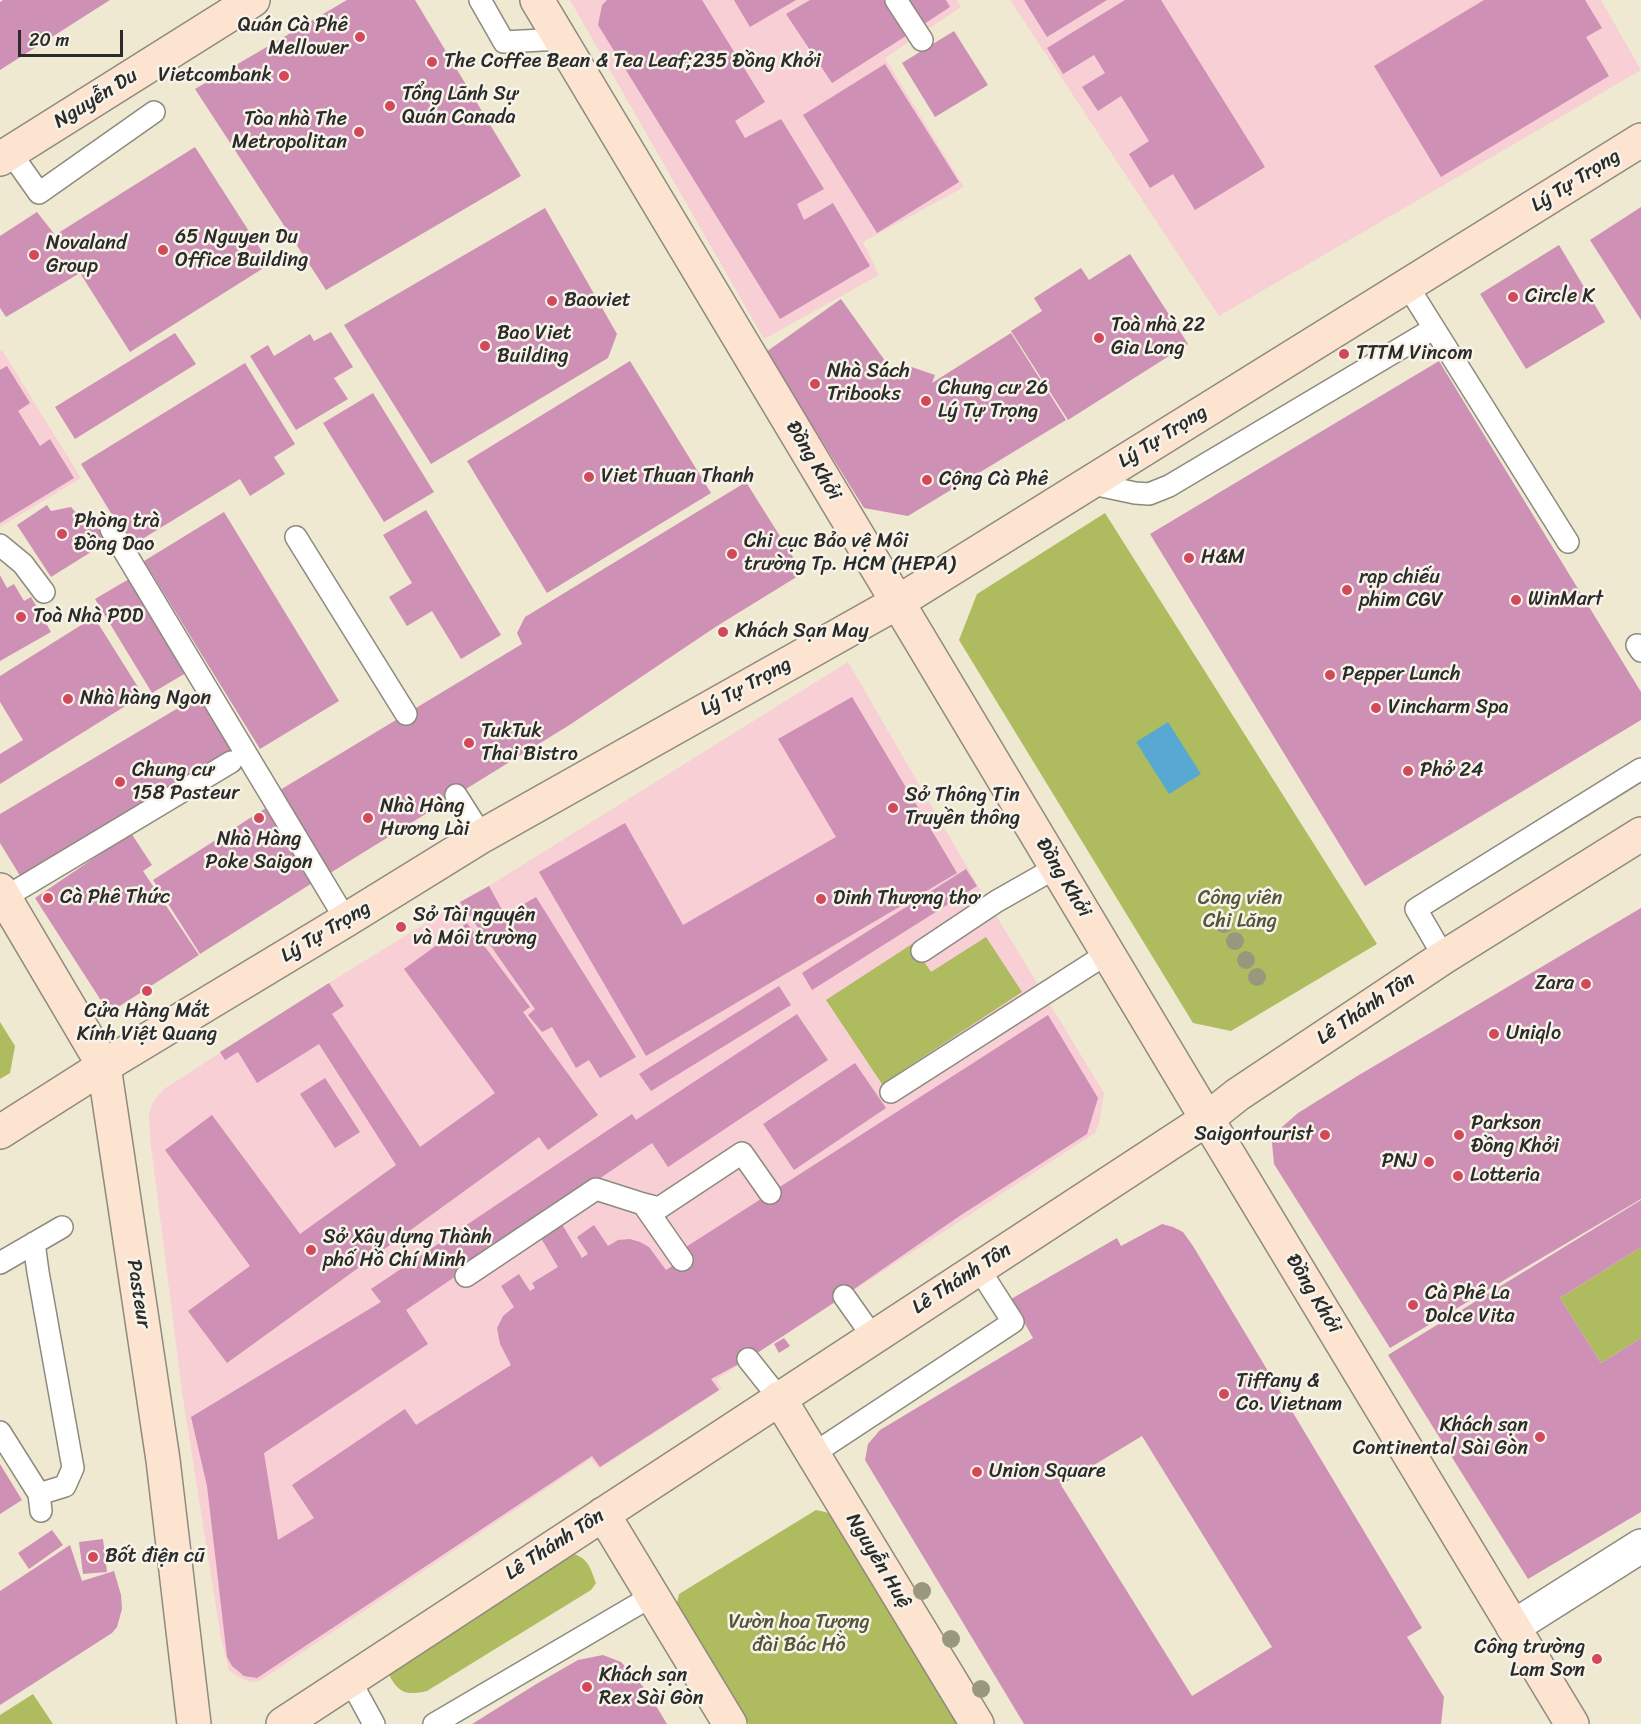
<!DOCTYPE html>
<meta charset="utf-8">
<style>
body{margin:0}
#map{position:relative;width:1641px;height:1724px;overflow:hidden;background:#efe9d2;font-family:Sriracha,sans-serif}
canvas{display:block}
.scale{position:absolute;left:18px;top:30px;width:105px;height:27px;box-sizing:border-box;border:3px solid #2b2b2b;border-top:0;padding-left:8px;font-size:18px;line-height:21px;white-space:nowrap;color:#2b2b2b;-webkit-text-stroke:4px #f7f3e8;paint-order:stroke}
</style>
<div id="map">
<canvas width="1641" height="1724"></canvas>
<div class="scale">20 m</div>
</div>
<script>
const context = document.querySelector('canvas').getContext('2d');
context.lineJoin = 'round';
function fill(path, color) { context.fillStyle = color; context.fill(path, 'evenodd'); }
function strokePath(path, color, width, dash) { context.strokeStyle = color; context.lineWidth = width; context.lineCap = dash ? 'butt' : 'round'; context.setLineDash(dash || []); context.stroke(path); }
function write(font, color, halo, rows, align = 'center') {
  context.font = font + ' Sriracha,sans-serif'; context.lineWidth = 5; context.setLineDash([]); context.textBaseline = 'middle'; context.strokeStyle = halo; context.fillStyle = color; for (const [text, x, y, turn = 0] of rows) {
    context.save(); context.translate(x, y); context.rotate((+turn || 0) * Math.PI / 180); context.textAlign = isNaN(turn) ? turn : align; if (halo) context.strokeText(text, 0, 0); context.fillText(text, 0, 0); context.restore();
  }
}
const built = new Path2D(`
 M570 0H957L961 7 885 58 964 187 863 242 879 275 764 339Z
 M1010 0H1601L1641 70 1219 316Z
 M2 350 81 478 0 527V351Z
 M848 662 981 891 1104 1093 1099 1124 1095 1133 716 1380 722 1389 599 1469 591 1459 261 1680 253 1682 245 1680 237 1676 229 1670 221 1638 182 1392 150 1138 149 1115 153 1102 164 1089 309 996 332 1014 344 1006 329 983 460 902 489 886Z`);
const green = new Path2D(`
 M1105 513 1377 944 1231 1031 1193 1023 959 640 977 594Z
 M986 937 1022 992 882 1084 826 1000 912 944 931 972Z
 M0 1022 15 1046 10 1073 0 1079Z
 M1641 1247V1338L1601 1363 1560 1298Z
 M816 1510 829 1513 957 1724H749L677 1603 679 1594Z
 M570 1553C588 1557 590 1567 596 1583L591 1590 427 1691C405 1696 398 1693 387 1671Z
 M33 1694 53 1724H0V1715Z`);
const water = new Path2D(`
 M1168 722 1201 774 1169 794 1136 742Z`);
const building = new Path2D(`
 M3 0H110L0 70V2Z
 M347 0H415L521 176 326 290 195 89Z
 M607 0H702L765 102 735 121 745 138 781 119 824 189 797 204 804 220 833 203 870 266 780 319 598 25 602 5Z
 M734 0H796L750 27Z
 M810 0H887L909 34 832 83 786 14Z
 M904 0H946L950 7 921 26Z
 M1024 0H1107L1047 37Z
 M1125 0H1161L1265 167 1195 210 1173 174 1150 188 1129 154 1149 141 1121 96 1098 111 1082 87 1105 73 1094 55 1063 74 1047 48Z
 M1484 0H1585L1602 28 1586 37 1609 76 1441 177 1374 66Z
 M954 31 988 85 935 117 902 63Z
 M885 64 959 182 877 233 803 115Z
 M195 147 270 264 130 352 80 273 6 317 0 308V236L37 212 55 235Z
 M1641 207V320L1590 240Z
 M545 208 617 334 608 358 431 464 344 325Z
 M1559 245 1605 322 1526 369 1480 294Z
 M1130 254 1188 344 1068 420 1011 331 1042 311 1034 298 1081 268 1089 280Z
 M841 299 893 372 900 363 935 375 932 383 1011 333 1066 420 908 516 864 508 766 352Z
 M331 332 353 367 334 378 348 399 296 430 250 356 268 345 274 356 310 334 314 341Z
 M175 333 196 364 75 439 55 407Z
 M630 361 711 493 547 593 467 461Z
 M1439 361 1641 692V720L1365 886 1150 534Z
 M245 363 295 444 274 457 285 474 250 496 240 479 131 546 81 464Z
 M7 366 30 403 18 411 40 446 50 439 74 478 0 523V370Z
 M373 393 434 492 384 522 323 423Z
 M746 482 803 573 717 626 571 724 327 875 275 793 522 644 517 633 525 617Z
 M47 505 51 511 71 507 82 520 91 515 107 542 51 577 17 525Z
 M426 510 501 635 461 659 432 611 407 626 389 597 412 583 383 535Z
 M224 512 339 701 260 749 144 561Z
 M0 575 7 588 14 584 24 601 31 597 51 632 0 661Z
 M134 576 191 670 152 693 95 599Z
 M94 617 143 695 0 784V754L23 740 0 702V676Z
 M205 692 239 750 22 879 0 843V814Z
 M852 697 957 873 646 1056 539 872 625 823 683 925 836 837 778 739Z
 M269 806 317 880 200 954 153 880Z
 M131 833 152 865 143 871 199 955 109 1013 35 898Z
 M966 869 977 886 812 990 802 973Z
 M489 886 505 915 536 897 636 1057 600 1078 589 1060 576 1068 552 1027 542 1032 528 1015 535 1009 460 902Z
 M1641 908V1199L1390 1348 1274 1164 1272 1143 1282 1127 1298 1113 1359 1075Z
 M467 923 530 1007 523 1012 598 1115 548 1150 539 1137 227 1363 188 1311 250 1266 165 1150 212 1115 300 1234 396 1165 319 1044 257 1083 238 1052 225 1060 220 1052 329 983 344 1006 332 1014 420 1147 495 1093 404 969Z
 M779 986 791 1005 651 1091 639 1074Z
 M797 1014 828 1060 668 1167 652 1143 406 1310 428 1344 264 1453 278 1540 314 1518 292 1485 405 1409 416 1425 511 1365 500 1344 497 1328 503 1316 514 1307 501 1286 519 1274 530 1291 535 1288 532 1283 558 1267 538 1233 559 1219 582 1258 588 1254 577 1237 594 1225 608 1246 618 1240 630 1239 640 1242 649 1247 666 1270 691 1254 686 1247 1048 1015 1098 1098 1087 1134 958 1217 844 1296 748 1359 711 1379 719 1390 600 1467 592 1456 257 1678 244 1676 232 1666 227 1657 207 1486 191 1417 381 1302 371 1289 632 1114 636 1120Z
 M855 1063 886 1108 794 1170 763 1124Z
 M325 1078 360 1132 335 1148 300 1094Z
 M1641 1200V1247L1560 1298 1601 1363 1641 1338V1512L1528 1579 1388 1355Z
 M1162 1224 1173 1227 1183 1232 1193 1246 1422 1628 1407 1637 1444 1697 1441 1724H1024L865 1460 868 1444 880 1430 1033 1338 1011 1299 1117 1238 1121 1246ZM1142 1436 1272 1647 1192 1696 1061 1485Z
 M784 1338 790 1346 779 1353 774 1344Z
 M0 1464 22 1500 0 1514Z
 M52 1530 63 1545 29 1569 18 1553Z
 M103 1539 107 1572 83 1574 79 1542Z
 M70 1545 82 1581 114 1571 121 1595 122 1609 117 1627 112 1633 0 1705V1591Z
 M603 1655 621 1662 647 1691 667 1724H472L538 1683 578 1660Z`);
const lane = new Path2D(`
 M480 0 504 42 561 39
 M896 0 922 40
 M10 152 39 193 154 112
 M1407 285 1568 542
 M1088 483 1135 493 1149 494 1169 486 1433 329
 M111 529 346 920
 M296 537 406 714
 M0 545 23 564 44 592
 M1637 645 1641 651
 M456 795 482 836
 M4 898 231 762
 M922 951 997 901 1057 867
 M1444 957 1416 909 1641 769
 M891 1092 1108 953
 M643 1204 682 1260
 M34 1243 38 1272 73 1468 65 1486 39 1494
 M0 1263 62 1227
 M466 1276 596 1189 643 1204 659 1208 742 1153 770 1193
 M844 1296 873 1337
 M748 1359 779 1398
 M0 1432 39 1494 41 1511
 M813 1454 1013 1322 979 1269
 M350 1680 374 1724
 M434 1724 652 1596`);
const street = new Path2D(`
 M1513 1627 1641 1546`);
const secondary = new Path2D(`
 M537 0 1207 1119 1572 1724
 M0 159 253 0
 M0 890 104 1066 163 1460 194 1724
 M0 1132 104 1066 346 920 482 836 898 602 1641 140
 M779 1398 977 1724
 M603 1514 730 1724
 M283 1724 1207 1119 1237 1095 1444 957 1641 834`);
const trees = [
 [1224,924],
 [1235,941],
 [1246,960],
 [1257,977],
 [922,1591],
 [951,1639],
 [981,1689]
];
const markers = [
 [360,37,6,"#d1495b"],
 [432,62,6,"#d1495b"],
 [284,76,6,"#d1495b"],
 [390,106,6,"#d1495b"],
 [359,132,6,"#d1495b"],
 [163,250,6,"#d1495b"],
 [34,255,6,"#d1495b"],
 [1513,297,6,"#d1495b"],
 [552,301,6,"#d1495b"],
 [1099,338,6,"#d1495b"],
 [485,346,6,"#d1495b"],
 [1344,354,6,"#d1495b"],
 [815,384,6,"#d1495b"],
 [926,401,6,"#d1495b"],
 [589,477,6,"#d1495b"],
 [927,480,6,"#d1495b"],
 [62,534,6,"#d1495b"],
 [732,554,6,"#d1495b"],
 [1189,558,6,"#d1495b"],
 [1347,590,6,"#d1495b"],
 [1516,600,6,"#d1495b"],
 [21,617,6,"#d1495b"],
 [723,632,6,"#d1495b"],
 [1330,675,6,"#d1495b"],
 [68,699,6,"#d1495b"],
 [1376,708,6,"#d1495b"],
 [469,743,6,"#d1495b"],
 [1408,771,6,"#d1495b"],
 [120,782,6,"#d1495b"],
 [893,808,6,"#d1495b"],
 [259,818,6,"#d1495b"],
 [368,818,6,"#d1495b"],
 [48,898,6,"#d1495b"],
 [821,899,6,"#d1495b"],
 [401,927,6,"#d1495b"],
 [1586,984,6,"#d1495b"],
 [147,991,6,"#d1495b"],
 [1494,1034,6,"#d1495b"],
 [1325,1135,6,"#d1495b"],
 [1459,1135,6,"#d1495b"],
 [1429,1162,6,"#d1495b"],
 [1458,1176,6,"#d1495b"],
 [311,1250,6,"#d1495b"],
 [1413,1305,6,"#d1495b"],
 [1224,1394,6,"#d1495b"],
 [1540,1437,6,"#d1495b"],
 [977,1472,6,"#d1495b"],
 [93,1557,6,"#d1495b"],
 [1597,1659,6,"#d1495b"],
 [587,1687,6,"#d1495b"]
];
const poiNames = [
 ["Quán Cà Phê",348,26,"right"],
 ["Mellower",348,49,"right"],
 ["The Coffee Bean & Tea Leaf;235 Đồng Khởi",444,62],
 ["Vietcombank",272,76,"right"],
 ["Tổng Lãnh Sự",402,95],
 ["Quán Canada",402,118],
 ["Tòa nhà The",347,120,"right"],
 ["Metropolitan",347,143,"right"],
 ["65 Nguyen Du",175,238],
 ["Office Building",175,261],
 ["Novaland",46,244],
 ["Group",46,267],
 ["Circle K",1525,297],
 ["Baoviet",564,301],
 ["Toà nhà 22",1111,326],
 ["Gia Long",1111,349],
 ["Bao Viet",497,334],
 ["Building",497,357],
 ["TTTM Vincom",1356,354],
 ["Nhà Sách",827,372],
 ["Tribooks",827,395],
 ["Chung cư 26",938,389],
 ["Lý Tự Trọng",938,412],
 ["Viet Thuan Thanh",601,477],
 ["Cộng Cà Phê",939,480],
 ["Phòng trà",74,522],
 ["Đồng Dao",74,545],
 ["Chi cục Bảo vệ Môi",744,542],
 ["trường Tp. HCM (HEPA)",744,565],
 ["H&M",1201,558],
 ["rạp chiếu",1359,578],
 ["phim CGV",1359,601],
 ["WinMart",1528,600],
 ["Toà Nhà PDD",33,617],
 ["Khách Sạn May",735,632],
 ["Pepper Lunch",1342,675],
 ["Nhà hàng Ngon",80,699],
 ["Vincharm Spa",1388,708],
 ["TukTuk",481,732],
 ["Thai Bistro",481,755],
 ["Chung cư",132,771],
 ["158 Pasteur",132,794],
 ["Phở 24",1420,771],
 ["Sở Thông Tin",905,796],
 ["Truyền thông",905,819],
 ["Nhà Hàng",380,807],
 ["Hương Lài",380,830],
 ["Nhà Hàng",259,840,"center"],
 ["Poke Saigon",259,863,"center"],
 ["Cà Phê Thức",60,898],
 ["Dinh Thượng thơ",833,899],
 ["Sở Tài nguyên",413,916],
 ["và Môi trường",413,939],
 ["Zara",1574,984,"right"],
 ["Cửa Hàng Mắt",147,1012,"center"],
 ["Kính Việt Quang",147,1035,"center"],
 ["Uniqlo",1506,1034],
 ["Parkson",1471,1124],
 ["Đồng Khởi",1471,1147],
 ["Saigontourist",1313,1135,"right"],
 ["PNJ",1417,1162,"right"],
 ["Lotteria",1470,1176],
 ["Sở Xây dựng Thành",323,1238],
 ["phố Hồ Chí Minh",323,1261],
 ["Cà Phê La",1425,1294],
 ["Dolce Vita",1425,1317],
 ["Tiffany &",1236,1382],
 ["Co. Vietnam",1236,1405],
 ["Khách sạn",1528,1426,"right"],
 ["Continental Sài Gòn",1528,1449,"right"],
 ["Union Square",989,1472],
 ["Bốt điện cũ",105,1557],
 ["Công trường",1585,1648,"right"],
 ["Lam Sơn",1585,1671,"right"],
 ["Khách sạn",599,1676],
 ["Rex Sài Gòn",599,1699]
];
const streetNames = [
 ["Nguyễn Du",96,99,-32],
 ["Lý Tự Trọng",1576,181,-32],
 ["Lý Tự Trọng",1163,437,-32],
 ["Ðồng Khởi",813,461,59],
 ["Lý Tự Trọng",746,687,-29],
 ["Ðồng Khởi",1063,878,59],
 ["Lý Tự Trọng",326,932,-31],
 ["Lê Thánh Tôn",1366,1009,-34],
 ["Lê Thánh Tôn",962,1279,-33],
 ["Pasteur",138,1294,81],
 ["Ðồng Khởi",1313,1294,59],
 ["Lê Thánh Tôn",555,1545,-33],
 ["Nguyễn Huệ",878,1561,59]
];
const parkNames = [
 ["Công viên",1240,899],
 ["Chi Lăng",1240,922],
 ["Vườn hoa Tượng",799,1623],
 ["đài Bác Hồ",799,1646]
];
fill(built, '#f7cfd4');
fill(green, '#aebc5f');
fill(water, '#58a9d2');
fill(building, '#ce90b5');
strokePath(lane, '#8d8a7e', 24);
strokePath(street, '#8d8a7e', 36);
strokePath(secondary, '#8d8a7e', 36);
strokePath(lane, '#fff', 21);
strokePath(street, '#fff', 33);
strokePath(secondary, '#fde4d1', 33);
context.fillStyle = '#99987f';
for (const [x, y] of trees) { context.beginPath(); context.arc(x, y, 9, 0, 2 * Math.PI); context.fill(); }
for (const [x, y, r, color] of markers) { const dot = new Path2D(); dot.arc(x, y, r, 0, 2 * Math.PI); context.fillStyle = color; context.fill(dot); strokePath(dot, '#f7f3e8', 2); }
write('20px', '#2b2b2b', '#f7f3e8', poiNames, 'left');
write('20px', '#2b2b2b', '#f7f3e8', streetNames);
write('20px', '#52563b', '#f7f3e8', parkNames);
</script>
